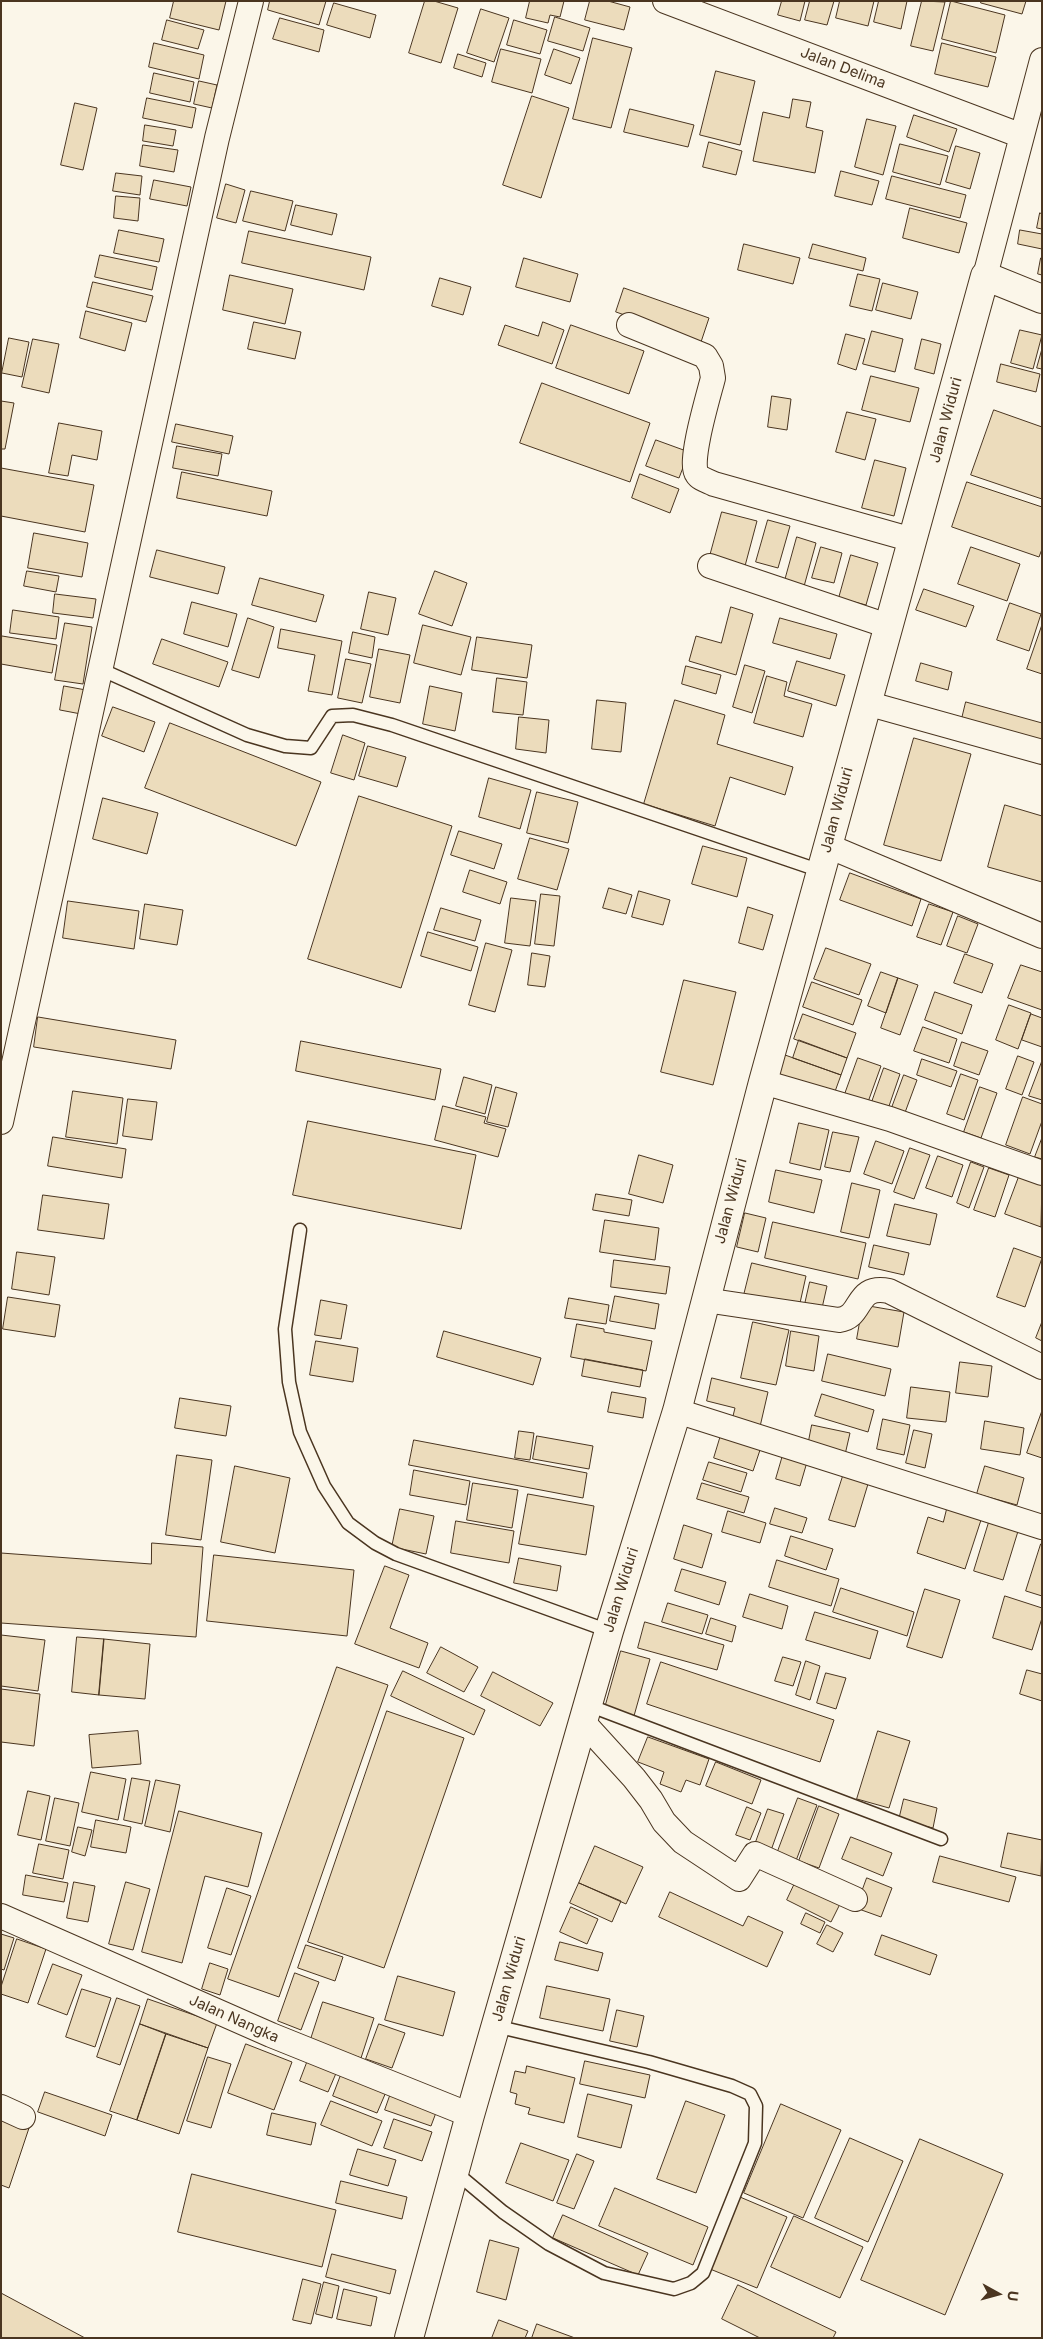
<!DOCTYPE html>
<style>
body{margin:0}
#map{position:relative;width:1043px;height:2339px;overflow:hidden;background:#fbf6e9;font-family:Inter,sans-serif}
canvas{display:block}
.frame{position:absolute;inset:0;border:2px solid #4a3520;pointer-events:none}
.north{position:absolute;left:973px;top:2269px;width:50px;height:50px;-webkit-text-stroke:4px #fbf6e9;paint-order:stroke;rotate:97deg;font-size:14px;font-weight:700;line-height:20px;text-align:center;color:#4a3520}
.north::after{content:'';display:block;margin:auto;width:18px;height:22px;background:#4a3520;clip-path:polygon(50% 0,100% 100%,50% 72%,0 100%)}
</style>
<div id="map">
<canvas width="1043" height="2339"></canvas>
<div class="frame"></div>
<div class="north">U</div>
</div>
<script>
const context = document.querySelector('canvas').getContext('2d');
context.lineJoin = 'round';
function fill(path, color) { context.fillStyle = color; context.fill(path, 'evenodd'); }
function strokePath(path, color, width, dash) { context.strokeStyle = color; context.lineWidth = width; context.lineCap = dash ? 'butt' : 'round'; context.setLineDash(dash || []); context.stroke(path); }
function write(font, color, halo, rows, align = 'center') {
  context.font = font + ' Inter,sans-serif'; context.lineWidth = 4; context.setLineDash([]); context.textBaseline = 'middle'; context.strokeStyle = halo; context.fillStyle = color; for (const [text, x, y, turn = 0] of rows) {
    context.save(); context.translate(x, y); context.rotate((+turn || 0) * Math.PI / 180); context.textAlign = isNaN(turn) ? turn : align; if (halo) context.strokeText(text, 0, 0); context.fillText(text, 0, 0); context.restore();
  }
}
const building = new Path2D(`
 M174 1H226L219 30 170 18Z
 M270 1H326L319 25 268 10Z
 M425 1H434L458 8 441 63 409 53Z
 M530 1H564L560 17 550 15 548 23 526 18Z
 M590 1H608L630 7 624 30 585 20Z
 M782 1H805L800 21 778 15Z
 M810 1H834L827 25 805 20Z
 M840 1H874L868 26 836 18Z
 M879 1H907L901 29 874 22Z
 M922 1 945 2 933 51 911 46Z
 M951 1 1005 15 996 53 942 39Z
 M981 1H1026L1022 14 981 3Z
 M334 3 376 15 370 38 327 25Z
 M481 9 509 18 494 62 467 53Z
 M555 17 590 28 583 51 548 41Z
 M280 18 324 30 319 52 273 39Z
 M167 20 204 30 198 49 162 40Z
 M514 20 547 30 540 54 507 45Z
 M593 38 632 48 611 128 573 119Z
 M154 43 204 55 199 79 149 67Z
 M942 43 996 57 988 87 935 74Z
 M501 49 541 59 532 93 492 82Z
 M554 49 580 58 571 84 545 75Z
 M458 54 486 63 482 77 454 68Z
 M716 71 755 81 740 145 700 135Z
 M154 73 194 82 190 102 150 93Z
 M199 81 217 85 212 108 194 104Z
 M532 96 569 108 541 198 503 185Z
 M147 98 196 108 192 128 143 118Z
 M793 99 811 102 806 127 823 131 815 173 753 161 763 112 789 118Z
 M75 103 97 108 83 170 61 165Z
 M630 109 694 125 688 147 624 132Z
 M914 115 957 129 949 152 907 137Z
 M867 119 896 126 883 175 855 167Z
 M145 125 176 130 173 146 143 141Z
 M709 142 742 151 736 175 703 167Z
 M900 144 948 156 940 185 893 172Z
 M143 145 178 150 174 172 140 166Z
 M956 146 980 153 970 189 946 182Z
 M841 171 879 181 872 205 835 196Z
 M116 173 142 176 140 195 113 191Z
 M892 176 966 195 960 218 886 199Z
 M154 180 191 187 187 206 150 199Z
 M226 184 245 190 236 223 217 218Z
 M251 191 293 201 285 231 243 221Z
 M116 196 140 198 138 221 114 218Z
 M296 205 337 214 332 235 291 225Z
 M910 208 967 223 959 253 903 238Z
 M1040 213 1042 214V229L1037 228Z
 M119 230 164 239 159 262 114 253Z
 M1020 230 1042 234V249L1018 244Z
 M249 231 371 257 364 290 242 263Z
 M744 244 800 258 793 284 738 270Z
 M813 244 866 258 863 271 809 258Z
 M100 255 157 267 152 290 95 277Z
 M524 258 578 274 570 302 516 287Z
 M1041 258H1042V275L1038 274Z
 M858 274 880 279 872 311 850 306Z
 M230 275 293 289 285 324 223 310Z
 M440 278 471 287 463 315 432 306Z
 M93 282 153 296 146 322 87 307Z
 M883 283 918 292 911 319 876 310Z
 M624 288 709 318 701 342 616 312Z
 M86 311 132 323 125 351 80 338Z
 M254 322 301 332 295 359 248 349Z
 M543 322 564 330 552 364 498 345 505 325 538 336Z
 M571 325 644 351 629 394 556 368Z
 M1020 330 1042 335 1033 369 1011 363Z
 M872 331 903 339 895 372 863 364Z
 M846 334 865 339 856 370 838 364Z
 M9 338 29 342 22 377 2 373Z
 M33 339 59 344 49 393 22 387Z
 M922 339 941 344 934 374 915 369Z
 M1042 349V369L1037 368Z
 M1001 364 1040 374 1036 392 997 382Z
 M871 376 919 388 910 422 862 410Z
 M542 383 650 423 630 482 520 443Z
 M772 396 791 399 787 430 768 427Z
 M1 401 14 403 5 449H1Z
 M994 410 1042 427V499L971 475Z
 M847 412 876 419 865 460 836 452Z
 M59 423 102 431 97 460 72 455 68 476 49 473Z
 M176 424 233 436 229 454 172 442Z
 M656 440 689 452 679 478 646 466Z
 M177 446 222 454 218 476 173 468Z
 M875 460 906 468 894 516 862 508Z
 M1 468 94 485 85 532 1 516Z
 M182 472 272 491 267 516 177 498Z
 M640 474 679 489 670 513 632 498Z
 M967 482 1042 507V549L1039 557 952 527Z
 M722 512 757 521 745 566 710 556Z
 M768 520 790 526 778 568 756 562Z
 M34 533 88 543 82 577 28 568Z
 M797 537 816 543 803 590 784 584Z
 M821 547 842 553 834 583 812 578Z
 M971 547 1020 564 1007 601 958 584Z
 M157 550 225 567 218 594 150 577Z
 M851 555 878 563 866 605 839 598Z
 M27 571 59 576 56 592 24 586Z
 M435 571 467 583 452 626 419 614Z
 M260 578 324 595 316 622 252 605Z
 M924 589 974 606 966 627 916 610Z
 M369 592 396 598 388 635 361 629Z
 M55 594 96 599 93 618 53 613Z
 M192 602 237 614 228 647 184 634Z
 M1010 603 1041 614 1029 651 997 640Z
 M731 607 753 614 736 675 689 661 696 636 721 643Z
 M13 610 59 617 56 639 10 633Z
 M248 618 274 627 259 678 232 670Z
 M780 618 837 634 830 659 773 643Z
 M65 623 92 627 83 684 55 680Z
 M423 625 471 637 461 675 414 663Z
 M1042 625V674L1027 669Z
 M281 629 342 641 332 695 308 691 315 655 278 648Z
 M353 632 375 637 372 658 349 653Z
 M2 636 57 645 52 673 1 664Z
 M477 637 532 645 527 678 472 670Z
 M162 639 228 662 219 687 153 664Z
 M379 649 410 655 400 703 370 697Z
 M346 659 371 664 362 703 338 698Z
 M797 661 845 675 836 706 788 691Z
 M921 663 952 672 948 690 916 681Z
 M745 665 765 671 752 713 733 707Z
 M686 666 721 675 716 694 682 684Z
 M767 676 787 682 784 696 812 704 803 737 754 723Z
 M497 678 527 682 523 715 493 712Z
 M64 686 86 690 81 714 60 710Z
 M430 686 462 693 455 731 423 724Z
 M597 700 626 703 621 752 592 749Z
 M675 700 725 715 717 744 793 767 785 795 730 777 715 826 644 804Z
 M966 702 1042 723V750L960 727Z
 M113 707 155 722 144 752 102 736Z
 M519 717 549 720 546 753 516 749Z
 M170 723 321 782 296 846 145 788Z
 M343 735 365 743 354 780 331 773Z
 M914 738 971 754 941 861 884 845Z
 M368 746 406 757 397 787 359 776Z
 M489 778 531 790 520 829 479 817Z
 M537 792 578 802 568 843 527 833Z
 M359 796 452 826 401 988 308 959Z
 M103 798 158 813 147 854 93 839Z
 M1005 805 1042 816V882L988 867Z
 M459 831 502 844 494 869 451 855Z
 M530 838 569 849 557 890 518 879Z
 M703 846 747 858 737 897 692 884Z
 M470 870 507 882 500 904 463 892Z
 M850 873 921 899 912 926 840 900Z
 M609 888 632 895 626 914 603 908Z
 M639 891 670 900 663 925 632 917Z
 M541 894 560 896 554 946 535 944Z
 M511 898 536 901 530 946 505 943Z
 M68 901 139 911 134 949 63 938Z
 M145 904 183 910 177 945 140 939Z
 M929 904 953 912 941 945 917 937Z
 M748 907 773 915 763 950 739 943Z
 M441 908 481 920 475 941 434 930Z
 M958 916 978 924 967 953 947 946Z
 M428 932 478 947 471 971 421 956Z
 M486 943 512 950 495 1012 469 1005Z
 M826 948 871 964 859 995 814 979Z
 M532 953 550 956 545 987 528 985Z
 M965 954 993 964 982 993 954 983Z
 M1021 965 1042 972V1010L1008 998Z
 M881 972 898 978 886 1013 868 1006Z
 M898 978 918 985 900 1035 881 1028Z
 M684 980 736 992 713 1085 661 1072Z
 M812 982 862 1000 853 1025 803 1007Z
 M935 992 972 1005 962 1034 925 1020Z
 M1009 1005 1031 1013 1018 1049 996 1040Z
 M803 1014 856 1033 847 1058 794 1039Z
 M1031 1014 1042 1018V1047L1022 1040Z
 M38 1017 176 1040 171 1069 34 1047Z
 M923 1027 957 1039 949 1063 914 1051Z
 M799 1040 847 1058 841 1075 793 1058Z
 M301 1041 441 1069 435 1100 296 1071Z
 M962 1042 988 1051 979 1075 954 1066Z
 M785 1055 841 1075 833 1097 778 1077Z
 M1018 1056 1034 1062 1022 1095 1006 1089Z
 M858 1058 881 1066 868 1102 845 1094Z
 M922 1059 957 1071 951 1087 917 1075Z
 M1042 1061V1100L1029 1096Z
 M884 1068 900 1074 888 1109 872 1102Z
 M961 1074 978 1080 964 1120 947 1114Z
 M904 1075 917 1080 903 1118 890 1113Z
 M464 1077 492 1085 485 1114 456 1106Z
 M496 1087 517 1093 508 1127 487 1122Z
 M980 1087 997 1093 981 1138 964 1132Z
 M73 1091 123 1098 117 1144 66 1137Z
 M1023 1097 1042 1104V1121L1030 1154 1006 1145Z
 M128 1099 157 1102 152 1140 123 1136Z
 M443 1106 486 1117 484 1123 506 1129 498 1157 435 1140Z
 M308 1121 476 1155 461 1229 293 1195Z
 M799 1123 829 1130 820 1170 790 1163Z
 M833 1132 859 1137 850 1172 825 1167Z
 M53 1137 126 1149 122 1178 48 1166Z
 M1042 1138V1159L1035 1157Z
 M876 1141 904 1151 892 1184 864 1174Z
 M910 1148 930 1155 914 1199 894 1192Z
 M639 1155 673 1165 663 1203 629 1194Z
 M938 1156 963 1165 952 1197 926 1188Z
 M971 1162 984 1167 969 1208 957 1203Z
 M989 1168 1009 1175 995 1217 974 1210Z
 M776 1170 822 1180 814 1213 769 1202Z
 M1020 1174 1042 1181 1041 1227 1005 1214Z
 M852 1183 880 1190 869 1238 841 1232Z
 M596 1194 632 1200 629 1216 593 1210Z
 M43 1195 109 1204 104 1239 38 1230Z
 M895 1204 937 1214 930 1245 887 1236Z
 M745 1213 766 1218 758 1252 737 1247Z
 M605 1220 659 1228 655 1260 600 1252Z
 M773 1222 866 1243 858 1279 765 1258Z
 M874 1245 909 1253 904 1275 869 1267Z
 M1014 1248 1042 1258 1025 1307 997 1297Z
 M17 1252 55 1257 49 1295 12 1289Z
 M614 1260 670 1267 666 1294 611 1287Z
 M752 1263 806 1276 798 1312 743 1299Z
 M810 1282 827 1286 820 1317 803 1313Z
 M615 1296 659 1304 655 1329 610 1321Z
 M8 1297 60 1305 55 1337 3 1329Z
 M569 1298 609 1305 606 1324 565 1318Z
 M321 1300 347 1305 341 1339 315 1335Z
 M863 1305 904 1312 898 1347 857 1339Z
 M753 1322 789 1330 776 1385 741 1378Z
 M1042 1322V1341L1036 1338Z
 M577 1324 604 1329V1332L652 1341 646 1371 571 1357Z
 M444 1331 541 1358 533 1385 437 1357Z
 M791 1331 819 1336 814 1371 786 1366Z
 M316 1341 358 1348 353 1382 310 1375Z
 M828 1354 891 1369 885 1396 822 1381Z
 M585 1359 643 1370 640 1387 582 1376Z
 M960 1362 992 1366 988 1397 956 1393Z
 M712 1378 768 1392 759 1431 731 1424 735 1408 707 1401Z
 M911 1387 950 1392 946 1422 907 1418Z
 M612 1392 646 1398 643 1418 608 1412Z
 M822 1394 874 1410 868 1432 815 1416Z
 M180 1398 231 1406 226 1436 175 1428Z
 M1042 1411V1458L1027 1453Z
 M883 1419 910 1425 904 1455 877 1449Z
 M985 1421 1024 1428 1020 1455 981 1449Z
 M812 1425 850 1433 844 1459 807 1451Z
 M914 1430 932 1434 925 1468 906 1463Z
 M519 1431 534 1433 530 1460 515 1458Z
 M721 1435 761 1447 753 1471 714 1458Z
 M537 1436 593 1446 589 1469 533 1459Z
 M414 1440 587 1473 583 1498 409 1465Z
 M177 1455 212 1460 201 1540 166 1535Z
 M783 1455 807 1462 800 1486 776 1479Z
 M709 1462 747 1473 741 1492 703 1480Z
 M235 1466 290 1478 275 1553 221 1542Z
 M985 1466 1024 1478 1017 1505 977 1494Z
 M414 1470 470 1481 466 1505 410 1495Z
 M843 1476 868 1484 855 1527 829 1520Z
 M473 1483 518 1490 512 1528 467 1520Z
 M702 1483 749 1497 744 1513 697 1499Z
 M528 1494 594 1506 586 1555 519 1544Z
 M775 1508 807 1518 802 1533 770 1524Z
 M400 1509 434 1516 426 1554 392 1547Z
 M947 1509 981 1520 965 1569 917 1553 928 1517 943 1522Z
 M728 1511 766 1523 760 1543 722 1532Z
 M990 1519 1019 1528 1003 1580 974 1571Z
 M456 1521 514 1531 509 1563 451 1553Z
 M684 1525 712 1534 702 1568 674 1559Z
 M791 1536 833 1549 826 1570 785 1556Z
 M152 1543 203 1547 196 1637 1 1623V1553L151 1564Z
 M1041 1544H1042V1596L1026 1591Z
 M214 1555 354 1570 347 1636 207 1621Z
 M519 1558 561 1566 557 1591 514 1583Z
 M777 1560 839 1579 831 1606 769 1587Z
 M385 1566 409 1575 390 1628 428 1643 419 1668 355 1644Z
 M682 1569 726 1582 719 1605 675 1591Z
 M841 1588 914 1612 907 1636 833 1612Z
 M925 1589 960 1600 942 1658 907 1647Z
 M750 1594 788 1606 782 1629 743 1617Z
 M1005 1596 1042 1608V1618L1032 1650 993 1638Z
 M668 1603 708 1615 702 1634 662 1622Z
 M815 1612 878 1631 870 1659 806 1640Z
 M711 1618 736 1626 732 1642 706 1634Z
 M645 1622 724 1645 717 1670 638 1648Z
 M1 1635 45 1640 38 1691 1 1686Z
 M77 1637 104 1639 99 1695 72 1692Z
 M104 1639 150 1644 145 1699 99 1695Z
 M441 1647 478 1667 464 1692 427 1673Z
 M621 1651 650 1659 632 1723 603 1715Z
 M783 1657 801 1662 793 1686 775 1681Z
 M806 1661 820 1666 810 1700 796 1695Z
 M661 1662 834 1720 820 1762 647 1704Z
 M337 1667 388 1685 279 1997 228 1979Z
 M1027 1670 1042 1674V1701L1020 1694Z
 M403 1671 485 1710 474 1735 391 1696Z
 M493 1672 553 1703 540 1726 481 1696Z
 M826 1673 846 1678 836 1709 817 1703Z
 M1 1689 40 1694 34 1746 1 1742Z
 M387 1711 464 1738 384 1968 308 1942Z
 M138 1731 141 1764 92 1768 89 1735Z
 M878 1731 910 1741 889 1808 857 1799Z
 M648 1737 709 1759 700 1785 686 1780 681 1792 660 1784 664 1772 638 1762Z
 M716 1762 761 1780 752 1804 706 1786Z
 M91 1772 126 1779 118 1820 82 1812Z
 M132 1778 150 1781 142 1824 124 1820Z
 M156 1780 180 1785 170 1832 145 1826Z
 M28 1791 50 1796 41 1840 18 1835Z
 M55 1798 79 1803 70 1846 46 1841Z
 M798 1798 817 1805 794 1866 775 1859Z
 M904 1799 937 1808 933 1828 899 1820Z
 M819 1806 839 1814 819 1868 799 1861Z
 M747 1807 761 1813 750 1840 736 1835Z
 M768 1809 784 1814 769 1856 753 1850Z
 M179 1811 262 1833 248 1887 205 1876 182 1963 142 1952Z
 M96 1820 131 1827 126 1853 91 1847Z
 M78 1827 92 1830 85 1856 72 1852Z
 M1008 1833 1042 1840 1041 1876 1001 1867Z
 M851 1837 892 1853 883 1876 842 1859Z
 M39 1844 69 1850 63 1879 33 1873Z
 M595 1846 643 1867 626 1904 579 1883Z
 M940 1856 1016 1877 1009 1902 933 1882Z
 M26 1875 68 1883 64 1902 23 1895Z
 M867 1878 892 1888 881 1917 856 1908Z
 M796 1881 840 1904 831 1922 787 1900Z
 M74 1882 95 1886 88 1922 67 1918Z
 M126 1882 150 1889 133 1950 109 1944Z
 M579 1883 621 1901 612 1922 570 1903Z
 M227 1888 251 1896 231 1955 208 1948Z
 M670 1892 743 1926 748 1916 783 1932 767 1967 659 1917Z
 M571 1907 598 1919 587 1944 560 1932Z
 M806 1913 825 1922 820 1933 801 1924Z
 M827 1925 843 1933 833 1952 817 1944Z
 M1 1934 14 1938 4 1970 1 1969Z
 M882 1935 937 1955 930 1975 875 1955Z
 M17 1939 46 1949 28 2003 1 1994V1987Z
 M560 1942 603 1953 598 1971 555 1960Z
 M306 1945 343 1957 335 1981 298 1968Z
 M210 1963 228 1969 220 1995 202 1989Z
 M53 1964 82 1975 67 2015 38 2004Z
 M295 1973 319 1982 301 2030 278 2021Z
 M398 1976 455 1992 443 2036 385 2020Z
 M547 1986 610 1999 603 2031 540 2018Z
 M82 1989 111 1998 95 2047 66 2037Z
 M117 1998 140 2006 120 2065 97 2057Z
 M148 1999 217 2023 208 2048 140 2024Z
 M323 2002 374 2018 361 2058 310 2042Z
 M617 2010 644 2016 637 2047 610 2041Z
 M140 2024 166 2034 137 2120 110 2111Z
 M379 2024 405 2033 392 2068 366 2059Z
 M166 2034 208 2048 179 2134 137 2120Z
 M246 2044 292 2062 274 2110 228 2093Z
 M208 2057 231 2064 211 2128 187 2121Z
 M308 2060 337 2071 328 2092 300 2081Z
 M585 2061 650 2075 645 2098 580 2084Z
 M527 2066 575 2078 564 2123 528 2114 530 2108 515 2104 517 2094 510 2092 515 2071 525 2073Z
 M341 2075 386 2092 377 2113 333 2096Z
 M45 2092 112 2115 105 2136 38 2112Z
 M391 2093 437 2110 431 2126 385 2110Z
 M588 2094 632 2105 621 2148 578 2137Z
 M331 2101 382 2121 372 2146 321 2125Z
 M686 2101 725 2115 696 2193 657 2179Z
 M781 2104 841 2130 803 2218 744 2193Z
 M272 2113 316 2123 311 2145 267 2135Z
 M1 2119 29 2128 9 2188 1 2185Z
 M394 2119 432 2132 422 2161 384 2148Z
 M850 2138 903 2161 868 2242 815 2218Z
 M920 2139 1003 2174 945 2315 861 2280Z
 M521 2143 569 2160 553 2201 506 2183Z
 M358 2149 396 2160 388 2186 350 2175Z
 M577 2154 594 2161 574 2209 557 2203Z
 M192 2174 336 2210 322 2267 178 2232Z
 M341 2181 407 2197 402 2219 336 2203Z
 M615 2188 708 2227 693 2265 599 2226Z
 M740 2197 787 2217 757 2288 710 2269Z
 M563 2215 648 2253 638 2275 553 2238Z
 M794 2216 863 2247 840 2298 771 2267Z
 M490 2240 519 2248 506 2300 477 2292Z
 M332 2254 396 2270 390 2294 326 2277Z
 M303 2279 321 2284 311 2324 293 2320Z
 M324 2282 339 2286 332 2318 316 2314Z
 M738 2285 836 2332 833 2338H760L722 2319Z
 M344 2289 377 2297 371 2326 337 2319Z
 M1 2293 85 2338H1Z
 M499 2320 528 2331 525 2338H492Z
 M537 2324 575 2338H532Z`);
const lane = new Path2D(`
 M100 669 247 735 285 746 311 748 332 716 353 715 392 725 821 871
 M300 1230 285 1329 289 1382 300 1432 324 1486 348 1523 375 1543 396 1554 609 1631
 M588 1705 941 1839
 M454 2171 503 2212 549 2244 604 2273 674 2289 691 2283 703 2273 755 2143 756 2106 750 2094 732 2086 649 2062 495 2026`);
const street = new Path2D(`
 M665 1 1022 136
 M985 276 1042 60
 M629 325 705 356 711 366 713 378C709 394 688 463 697 474 700 479 708 481 714 484L913 540
 M710 566 888 626
 M866 703 1042 752
 M828 846 1042 936
 M763 1082 890 1119 1042 1173
 M1 1122 217 138 251 1
 M705 1300 839 1320C864 1317 854 1284 889 1291L1042 1367
 M677 1411 1042 1527
 M583 1722 634 1778 651 1800 664 1822 683 1842 739 1879 755 1854 855 1899
 M1 1916 271 2035 470 2115
 M1 2107 23 2117`);
const secondary = new Path2D(`
 M409 2338 470 2115 609 1631 677 1411 763 1082 985 276 1042 299`);
const streetNames = [
 ["Jalan Delima",843,68,21],
 ["Jalan Widuri",946,420,-75],
 ["Jalan Widuri",837,810,-75],
 ["Jalan Widuri",731,1201,-75],
 ["Jalan Widuri",621,1590,-73],
 ["Jalan Widuri",509,1979,-74],
 ["Jalan Nangka",234,2019,24]
];
fill(building, '#ecdcbc');
strokePath(building, '#4a3520', 1);
strokePath(lane, '#4a3520', 15);
strokePath(street, '#4a3520', 26);
strokePath(secondary, '#4a3520', 30);
strokePath(lane, '#fbf6e9', 12);
strokePath(street, '#fbf6e9', 24);
strokePath(secondary, '#fbf6e9', 28);
write('15px', '#4a3520', '#fbf6e9', streetNames);
</script>
